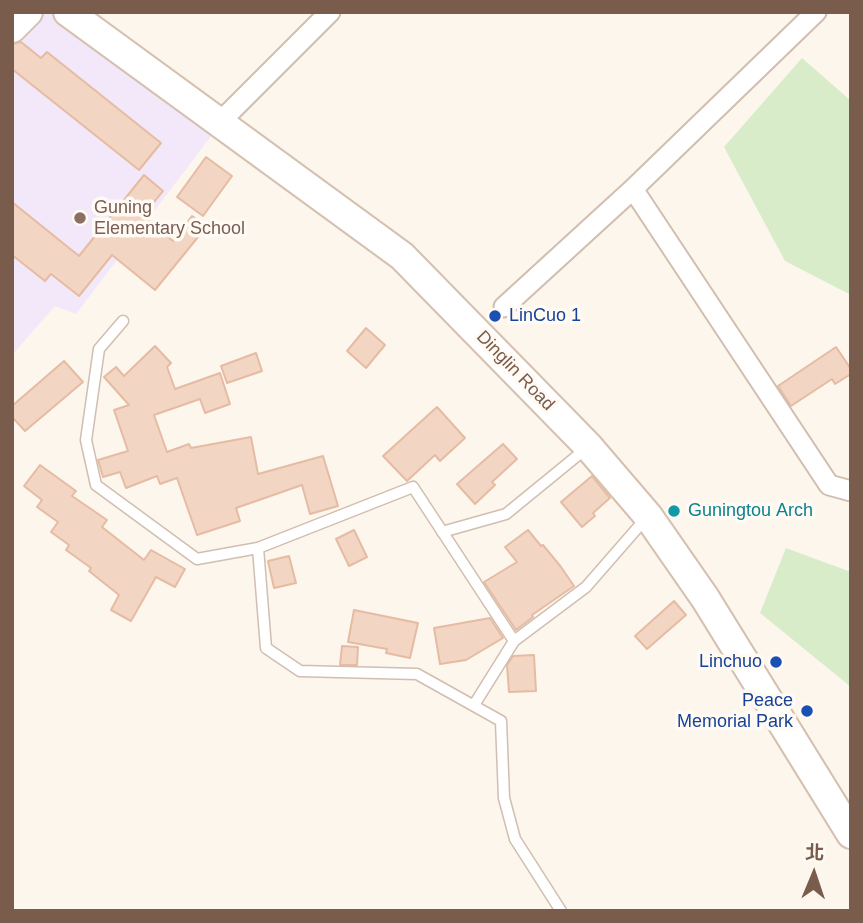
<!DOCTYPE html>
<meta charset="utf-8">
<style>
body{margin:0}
#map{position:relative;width:863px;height:923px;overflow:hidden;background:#fdf6ec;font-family:Helvetica,"Noto Sans TC",sans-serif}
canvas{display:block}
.frame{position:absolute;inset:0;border:14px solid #7a5c4d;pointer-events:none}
.north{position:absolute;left:779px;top:839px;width:70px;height:70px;-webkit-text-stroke:5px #fffaf3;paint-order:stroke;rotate:2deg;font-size:19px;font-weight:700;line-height:28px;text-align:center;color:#7a5c4d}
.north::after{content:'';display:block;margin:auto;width:24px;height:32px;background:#7a5c4d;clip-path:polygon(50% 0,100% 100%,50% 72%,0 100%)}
</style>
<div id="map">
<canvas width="863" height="923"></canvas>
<div class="frame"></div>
<div class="north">北</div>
</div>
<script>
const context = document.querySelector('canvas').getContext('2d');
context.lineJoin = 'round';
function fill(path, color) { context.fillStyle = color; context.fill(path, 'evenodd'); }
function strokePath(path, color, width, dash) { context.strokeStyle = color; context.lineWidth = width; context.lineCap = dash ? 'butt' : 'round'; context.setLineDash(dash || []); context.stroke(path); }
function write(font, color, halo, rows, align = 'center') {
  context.font = font + ' Helvetica,sans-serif'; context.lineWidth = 7; context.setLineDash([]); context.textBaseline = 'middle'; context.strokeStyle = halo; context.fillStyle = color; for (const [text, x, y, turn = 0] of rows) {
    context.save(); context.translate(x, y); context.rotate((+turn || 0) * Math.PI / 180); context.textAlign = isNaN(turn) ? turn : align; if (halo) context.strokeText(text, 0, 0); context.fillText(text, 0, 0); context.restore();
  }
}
const education = new Path2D(`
 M37 12H53L215 131 76 314 55 306 12 355V39Z`);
const green = new Path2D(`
 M802 58 851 101V295L785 261 724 147Z
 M786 548 851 572V687L760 613Z`);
const building = new Path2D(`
 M21 42 41 58 47 52 161 143 139 170 12 69V44Z
 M206 157 232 176 203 216 177 197Z
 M144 175 163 191 143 216 173 241 192 216 207 226 155 290 112 255 79 296 51 274 45 281 12 255V202L79 256Z
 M366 328 385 345 366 368 347 351Z
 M155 346 171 363 167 367 175 389 220 373 230 404 205 413 200 399 154 415 167 452 189 444 191 448 251 437 258 474 323 456 338 506 310 514 302 485 236 508 240 521 197 535 177 478 160 484 157 476 126 488 120 472 103 477 98 460 128 451 114 410 129 405 104 377 116 367 124 376Z
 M836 347 851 369V374L835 384 832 379 791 406 778 386Z
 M256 353 262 371 227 383 221 366Z
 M64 361 83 382 25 431 12 417V406Z
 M437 407 465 438 440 461 435 455 407 481 383 456Z
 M503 444 517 459 492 482 495 485 475 504 457 484Z
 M40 465 76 491 72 496 107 520 102 527 144 560 151 550 185 569 175 587 156 577 131 621 111 610 119 595 89 571 91 568 66 550 69 545 51 532 58 522 37 507 42 500 24 486Z
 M592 476 610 498 593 513 595 516 582 527 561 502Z
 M354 530 367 557 349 566 336 539Z
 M528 530 541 546 543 545 561 567 574 586 532 615 533 617 516 630 484 582 517 562 505 547Z
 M289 556 296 583 274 588 268 561Z
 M674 601 686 615 647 649 635 636Z
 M354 610 418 623 410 658 386 653 387 649 348 642Z
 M490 618 503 638 466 660 440 664 434 628Z
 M342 646 358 647 357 665H340Z
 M534 655 536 691 509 692 507 665 513 656Z`);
const service = new Path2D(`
 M123 321 99 349 86 440 96 485 197 559 258 548 266 648 300 671 417 674 501 721 504 798 515 839 561 911
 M442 532 506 514 588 447
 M258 548 413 487 514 641
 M474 705 514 641 586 587 647 517`);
const minor = new Path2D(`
 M220 122 330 12
 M633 189 829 485 851 491
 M504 307 633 189 816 12`);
const secondary = new Path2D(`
 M68 12 402 256 588 446 648 516 705 598 851 834
 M12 28 28 12`);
const markers = [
 [80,218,7,"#8d6e63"],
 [495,316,7,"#1a4fb4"],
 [674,511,7,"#0f9aa8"],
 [776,662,7,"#1a4fb4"],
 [807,711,7,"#1a4fb4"]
];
const educationNames = [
 ["Guning",94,208],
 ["Elementary School",94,229]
];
const transitNames = [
 ["LinCuo 1",509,316,"left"],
 ["Linchuo",762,662],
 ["Peace",793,701],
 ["Memorial Park",793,722]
];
const streetNames = [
 ["Dinglin Road",515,371,46]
];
const cultureNames = [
 ["Guningtou Arch",688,511]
];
fill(education, '#f3e8fa');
fill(green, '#d8ecc9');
fill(building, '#f3d5c3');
strokePath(building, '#e6bba3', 2);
strokePath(service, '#d1beb0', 13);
strokePath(minor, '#d1beb0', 23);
strokePath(secondary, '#d6c0b0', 32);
strokePath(service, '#fff', 10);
strokePath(minor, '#fff', 19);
strokePath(secondary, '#fff', 28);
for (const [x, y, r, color] of markers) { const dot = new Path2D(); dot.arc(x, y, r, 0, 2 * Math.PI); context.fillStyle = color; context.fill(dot); strokePath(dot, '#fffaf3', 2.5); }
write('18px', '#785e54', '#fffaf3', educationNames, 'left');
write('18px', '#164399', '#fffaf3', transitNames, 'right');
write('18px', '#7a5c4d', '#fffaf3', streetNames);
write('18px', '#0d838f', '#fffaf3', cultureNames, 'left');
</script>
